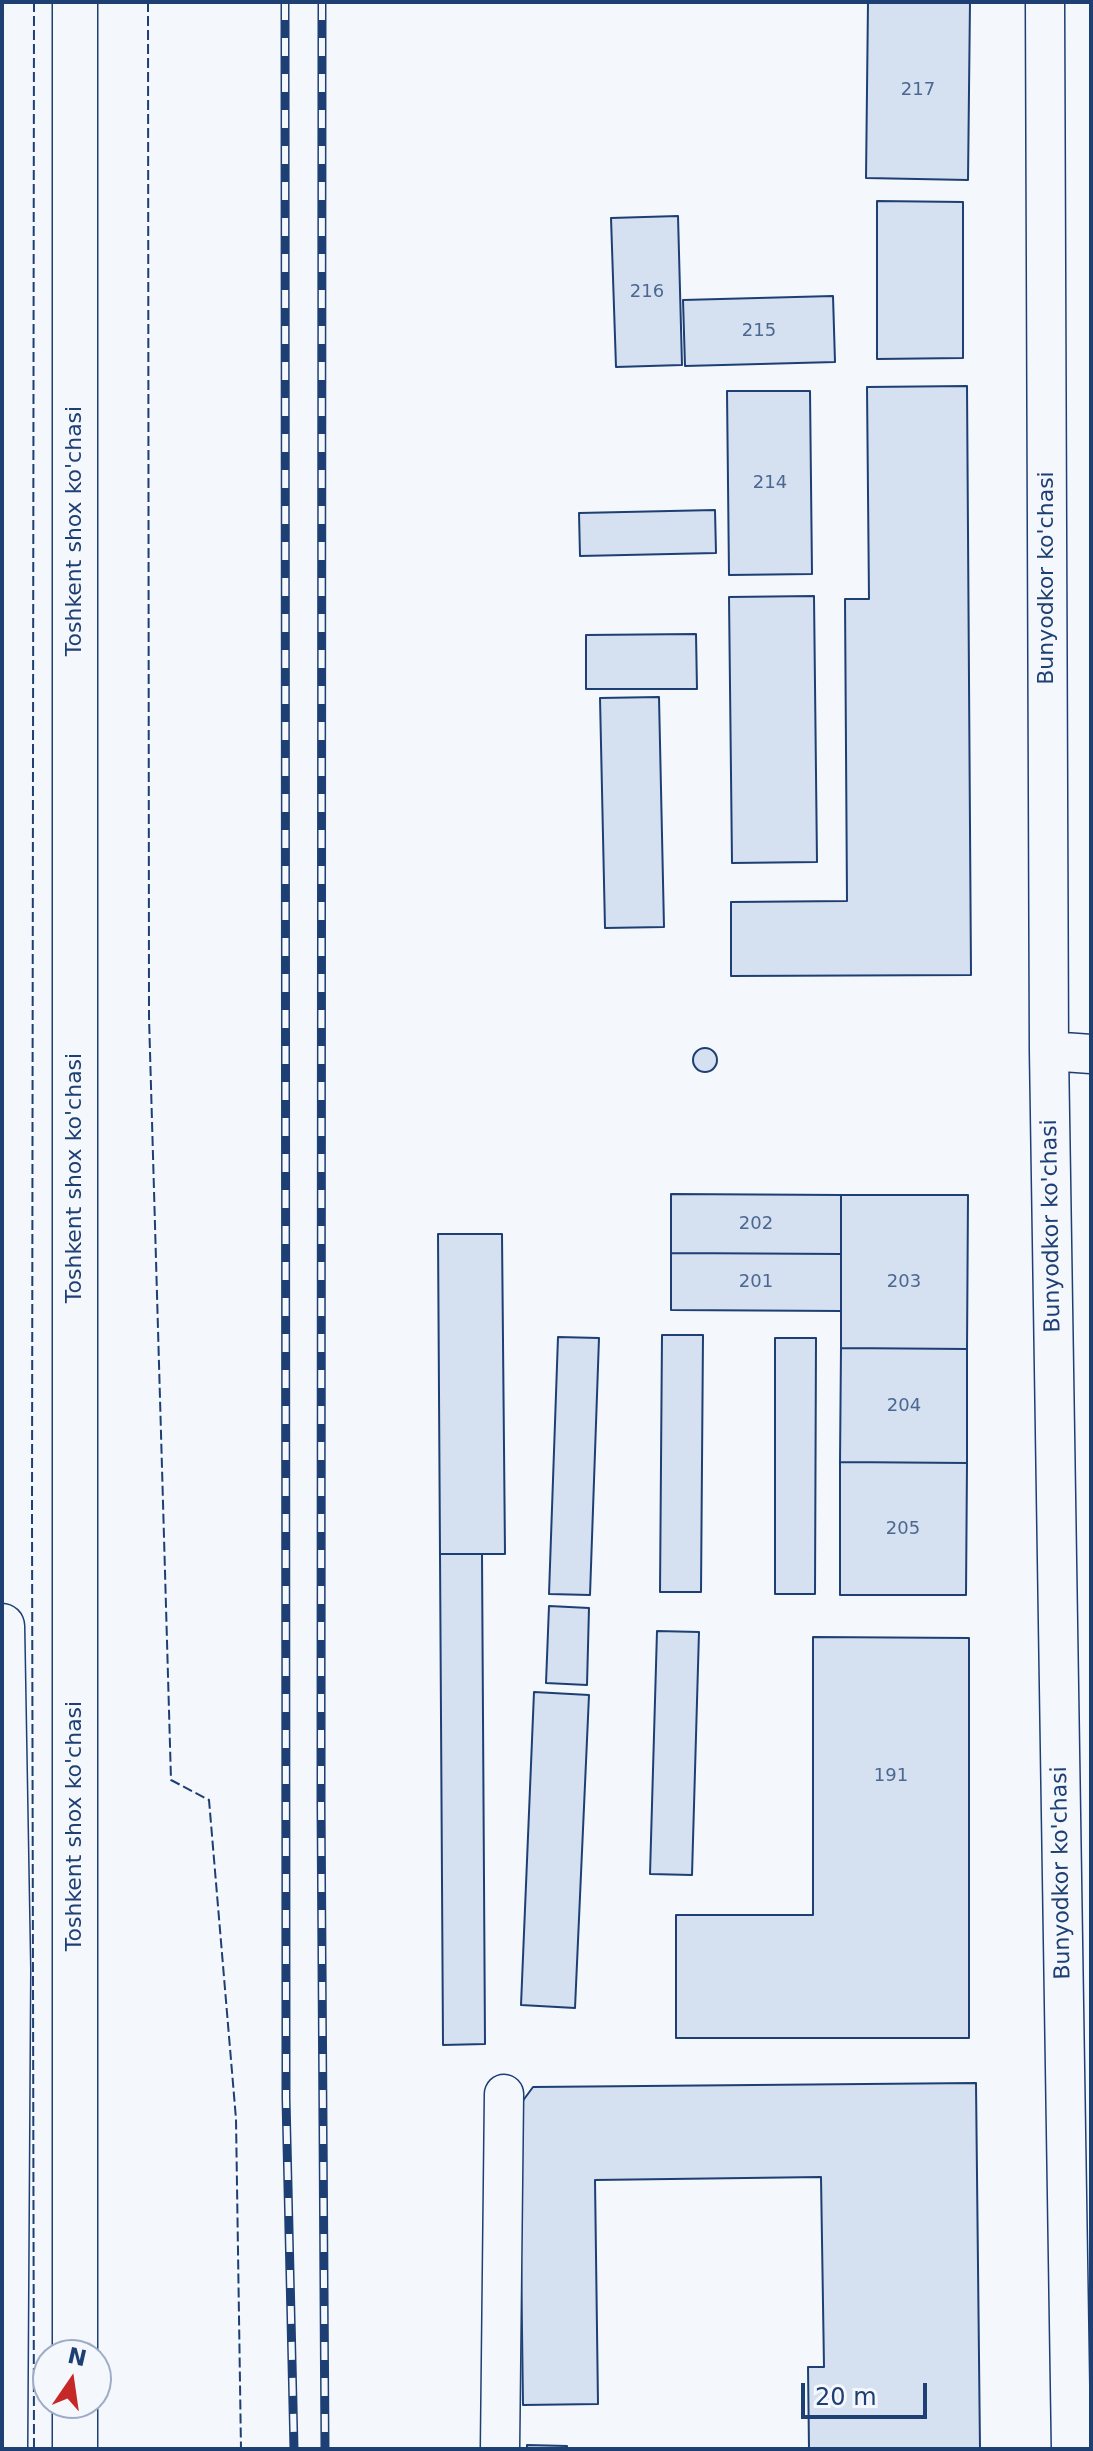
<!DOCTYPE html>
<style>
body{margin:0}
#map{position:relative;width:1093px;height:2451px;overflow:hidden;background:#f4f7fb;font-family:"DejaVu Sans",sans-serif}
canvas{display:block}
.frame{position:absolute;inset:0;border:4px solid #1d3f73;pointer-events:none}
.north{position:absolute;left:32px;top:2339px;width:80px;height:80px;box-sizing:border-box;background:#f4f7fb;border:2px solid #9eadc5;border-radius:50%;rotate:13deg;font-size:22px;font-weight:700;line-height:32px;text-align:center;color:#1d3f73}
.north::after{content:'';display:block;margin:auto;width:28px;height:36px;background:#c62828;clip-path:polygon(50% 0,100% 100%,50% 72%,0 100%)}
.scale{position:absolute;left:801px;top:2383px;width:126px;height:36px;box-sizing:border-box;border:4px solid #1d3f73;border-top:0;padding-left:10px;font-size:24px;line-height:28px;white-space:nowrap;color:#1d3f73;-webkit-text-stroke:6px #f4f7fb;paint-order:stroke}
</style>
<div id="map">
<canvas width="1093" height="2451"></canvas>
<div class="frame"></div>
<div class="north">N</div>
<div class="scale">20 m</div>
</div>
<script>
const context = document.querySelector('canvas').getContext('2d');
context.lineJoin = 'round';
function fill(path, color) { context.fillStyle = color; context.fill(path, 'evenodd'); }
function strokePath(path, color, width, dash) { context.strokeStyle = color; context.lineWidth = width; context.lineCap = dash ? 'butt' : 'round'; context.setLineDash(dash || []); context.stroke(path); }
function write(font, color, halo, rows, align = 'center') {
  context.font = font + ' "DejaVu Sans",sans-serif'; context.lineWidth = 6; context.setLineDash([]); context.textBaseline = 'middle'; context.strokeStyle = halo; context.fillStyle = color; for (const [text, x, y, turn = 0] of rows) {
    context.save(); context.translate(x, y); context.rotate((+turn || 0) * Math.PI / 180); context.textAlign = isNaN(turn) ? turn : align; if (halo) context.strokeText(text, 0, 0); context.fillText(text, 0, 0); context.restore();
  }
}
const building = new Path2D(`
 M868 2H970L968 180 866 178Z
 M877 201 963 202V358L877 359Z
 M678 216 682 365 616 367 611 218Z
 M833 296 835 362 685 366 683 300Z
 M967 386 971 975 731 976V902L847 901 845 599H869L867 387Z
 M727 391H810L812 574 729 575Z
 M715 510 716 553 580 556 579 513Z
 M814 596 817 862 732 863 729 597Z
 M696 634 697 689H586V635Z
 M659 697 664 927 605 928 600 698Z
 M693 1060a12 12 0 1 1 24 0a12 12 0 1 1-24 0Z
 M671 1194 841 1195V1254L671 1253Z
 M841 1195H968L967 1349 841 1348Z
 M438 1234H502L505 1554H440Z
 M671 1253 841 1254V1311L671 1310Z
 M662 1335H703L701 1592H660Z
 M558 1337 599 1338 590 1595 549 1594Z
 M775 1338H816L815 1594H775Z
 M841 1348 967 1349V1463L840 1462Z
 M840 1462 967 1463 966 1595H840Z
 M440 1554H482L485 2044 443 2045Z
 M549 1606 589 1608 587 1685 546 1683Z
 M657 1631 699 1632 692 1875 650 1874Z
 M813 1637 969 1638V2038H676V1915H813Z
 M534 1692 589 1695 575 2008 521 2005Z
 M976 2083 980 2449H809L808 2367H824L821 2177 595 2180 598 2404 523 2405 519 2106 533 2087Z
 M527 2445 567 2446V2449H527Z`);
const minor = new Path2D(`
 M1045 2 1049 1051 1071 2449
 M1049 1051 1091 1054
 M500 2449 504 2094`);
const trunk = new Path2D(`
 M75 2V2355
 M2 1626 8 1970 5 2449
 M75 2449V2403`);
const rail = new Path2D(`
 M285 2 286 2099 294 2449
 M322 2 321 1799 325 2449`);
const fence = new Path2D(`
 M34 2 32 1515 34 2449
 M148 2 149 1017 171 1780 209 1800 236 2119 241 2449`);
const numberNames = [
 ["217",918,90],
 ["216",647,292],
 ["215",759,331],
 ["214",770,483],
 ["202",756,1224],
 ["201",756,1282],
 ["203",904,1282],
 ["204",904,1406],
 ["205",903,1529],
 ["191",891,1776]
];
const streetNames = [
 ["Toshkent shox ko'chasi",75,531,-90],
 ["Bunyodkor ko'chasi",1047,578,-90],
 ["Toshkent shox ko'chasi",75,1178,-90],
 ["Bunyodkor ko'chasi",1052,1226,-91],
 ["Toshkent shox ko'chasi",75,1826,-90],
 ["Bunyodkor ko'chasi",1062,1873,-91]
];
fill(building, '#d5e0f0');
strokePath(building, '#1d3f73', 2);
strokePath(minor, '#1d3f73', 41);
strokePath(trunk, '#1d3f73', 47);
strokePath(minor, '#f4f7fb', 38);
strokePath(trunk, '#f4f7fb', 44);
strokePath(rail, '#1d3f73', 9);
strokePath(rail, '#f4f7fb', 6, [18]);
strokePath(fence, '#1d3f73', 2, [10, 4]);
write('18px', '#4b6792', null, numberNames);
write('22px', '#1d3f73', '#f4f7fb', streetNames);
</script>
